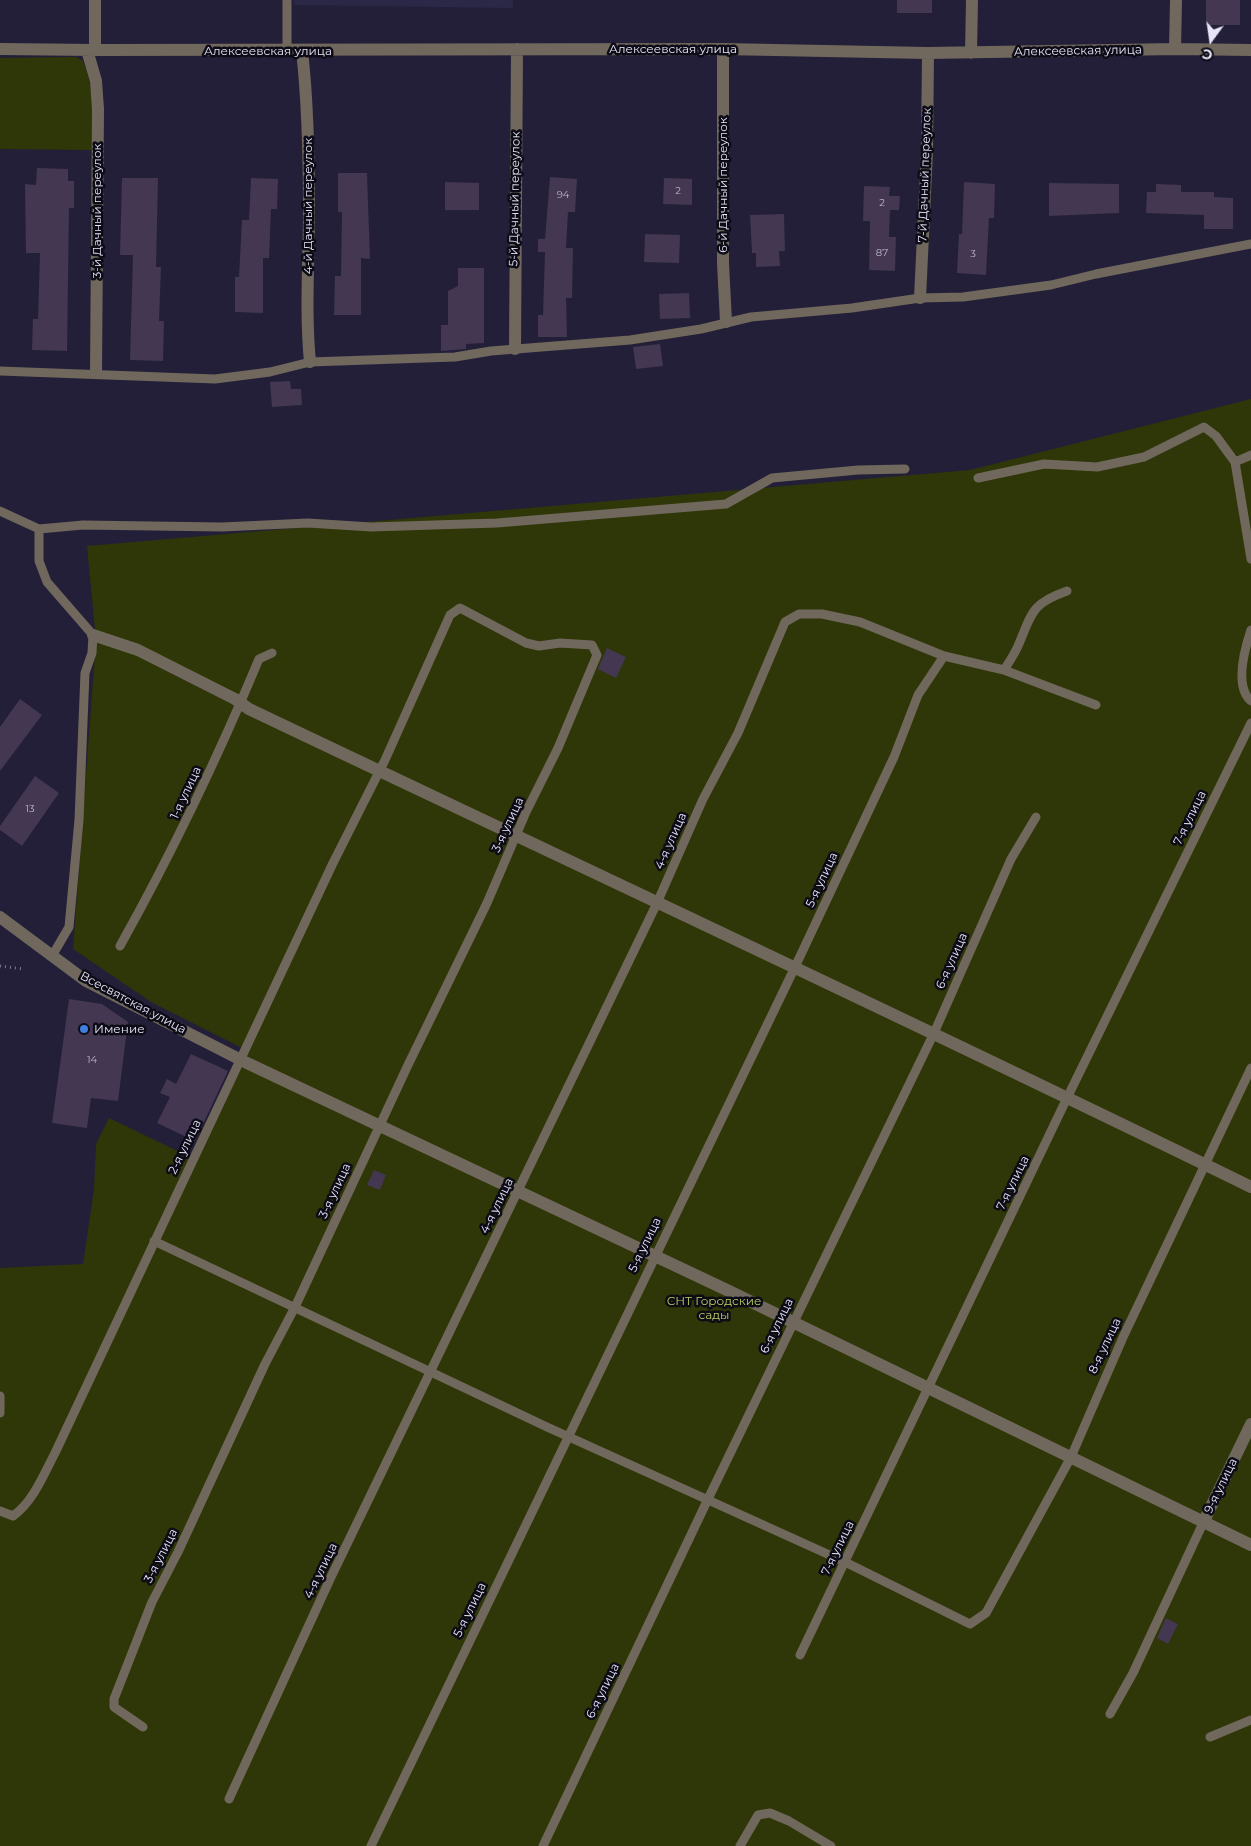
<!DOCTYPE html>
<meta charset="utf-8">
<style>
body{margin:0}
#map{position:relative;width:1251px;height:1846px;overflow:hidden;background:#231f39;font-family:Montserrat,sans-serif}
canvas{display:block}
.north{position:absolute;left:1186px;top:15px;width:50px;height:50px;-webkit-text-stroke:4px #0c0b16;paint-order:stroke;rotate:194deg;font-size:14px;font-weight:700;line-height:20px;text-align:center;color:#e7e5f7}
.north::after{content:'';display:block;margin:auto;width:18px;height:22px;background:#e7e5f7;clip-path:polygon(50% 0,100% 100%,50% 72%,0 100%)}
</style>
<div id="map">
<canvas width="1251" height="1846"></canvas>
<div class="north">С</div>
</div>
<script>
const context = document.querySelector('canvas').getContext('2d');
context.lineJoin = 'round';
function fill(path, color) { context.fillStyle = color; context.fill(path, 'evenodd'); }
function strokePath(path, color, width, dash) { context.strokeStyle = color; context.lineWidth = width; context.lineCap = dash ? 'butt' : 'round'; context.setLineDash(dash || []); context.stroke(path); }
function write(font, color, halo, rows, align = 'center') {
  context.font = font + ' Montserrat,sans-serif'; context.lineWidth = 5; context.setLineDash([]); context.textBaseline = 'middle'; context.strokeStyle = halo; context.fillStyle = color; for (const [text, x, y, turn = 0] of rows) {
    context.save(); context.translate(x, y); context.rotate((+turn || 0) * Math.PI / 180); context.textAlign = isNaN(turn) ? turn : align; if (halo) context.strokeText(text, 0, 0); context.fillText(text, 0, 0); context.restore();
  }
}
const built = new Path2D(`
 M294 0H513V8L294 5Z`);
const green = new Path2D(`
 M76 57 83 61C95 89 93 120 92 150L0 149V58Z
 M1251 399V1846H0V1268L83 1264 94 1189 96 1144 109 1118 190 1157 244 1049 151 1002 73 949 96 640 87 546 970 470Z`);
const building = new Path2D(`
 M897 0H932V13H897Z
 M1206 0H1240V25H1206Z
 M37 168 68 169V181H74V208H69L67 351 32 350 33 319H38L40 253H26L25 184 36 185Z
 M338 173H367L370 259 361 258V315H334L335 276H341L342 212H338Z
 M550 177 577 179 575 212H568L566 248H573L572 298H566L567 337H538V315H543L545 252H538V239H545Z
 M122 178H158L156 267H161L159 321H164L163 361 130 360 133 255H120Z
 M251 178 278 179 277 209H271L269 258H263V313L235 312V277H239L242 220H249Z
 M664 178 692 179V205L663 204Z
 M445 182 479 183V210H445Z
 M964 182 995 184 994 218H989L986 275 957 273 959 234H962Z
 M1049 183 1119 184V213L1049 216Z
 M1156 184 1181 185V192H1214V197L1233 198V229H1204V215L1146 213 1147 192H1156Z
 M864 186 890 187 889 196H900L899 210H890L889 237H896L895 271 869 270 870 221H863Z
 M784 214 785 251H779L780 266 756 267V253H752L750 215Z
 M645 234 680 235 679 263 644 262Z
 M458 268H484V343L466 344V349L441 351V325H448V291L458 286Z
 M689 293 690 318 660 319 659 294Z
 M660 344 663 366 636 369 633 347Z
 M290 381 291 389H301L302 405 272 407 270 382Z
 M607 648 626 657 616 678 598 669Z
 M20 699 42 715 0 771V727Z
 M35 776 59 793 22 846 0 830V826Z
 M69 999 102 1004 128 1022 118 1101 91 1098 87 1128 52 1123Z
 M191 1054 228 1071 195 1141 157 1123 170 1097 160 1093 167 1079 176 1084Z
 M374 1170 386 1175 380 1190 367 1185Z
 M1166 1618 1178 1624 1168 1644 1157 1638Z`);
const path = new Path2D(`
 M0 966 23 969`);
const service = new Path2D(`
 M287 51V0
 M0 371 215 379 270 372 310 362 455 357 491 351 630 340 701 329 751 317 852 308 920 298 963 297 1051 285 1096 274 1251 244
 M1235 462 1251 559
 M978 478 1044 464 1097 467 1144 457 1204 427 1216 436 1235 462 1251 455
 M0 511 39 529V561L47 582 93 635 92 653 85 673 79 820 69 927 52 956
 M39 529 83 525 222 527 308 523 371 527 497 523 726 504 772 478 858 470 905 469
 M1251 630C1245 648 1234 686 1251 701
 M1004 670 1096 705
 M120 946C172 853 218 757 259 659L272 653
 M154 1241 547 1427 845 1562 970 1624 986 1613 1071 1457 1124 1335 1251 1068
 M0 1396V1413
 M0 1511 13 1516C33 1502 44 1474 55 1453L333 863 385 760 450 615 460 608 526 643 539 646 560 643 592 645 597 655 558 748 526 812 487 903 408 1065 295 1307 265 1364 178 1552 152 1602 114 1699V1707L143 1727
 M800 1655 1067 1098 1251 723
 M1110 1714 1133 1673 1204 1521
 M1210 1737 1251 1720
 M229 1799 331 1577 657 903 703 799 738 733 785 622 799 614H822L860 622 944 656 1004 670C1009 662 1014 655 1018 646 1032 614 1030 604 1067 591
 M371 1846 795 967 894 757 918 695 944 656
 M543 1846 708 1499 934 1033 1011 859 1036 817
 M740 1846 758 1815 770 1813 789 1821 831 1846`);
const minor = new Path2D(`
 M0 49 95 50V0
 M723 49V263L726 322
 M1175 49 1176 0
 M87 50 96 81 98 109 96 373
 M95 50 723 49 928 53 1175 49 1251 50
 M302 51C308 104 309 157 309 210 309 261 305 311 310 362
 M971 53 972 0
 M920 298 927 151 928 53
 M515 349 517 49
 M93 635 138 650 235 699 249 709C583 868 918 1024 1251 1187
 M1204 1521 1251 1424`);
const tertiary = new Path2D(`
 M0 917 86 981 247 1063 729 1291 1251 1545`);
const markers = [
 [84,1029,5,"#3f7fe0"]
];
const numberNames = [
 ["2",678,191],
 ["94",563,195],
 ["2",882,203],
 ["87",882,253],
 ["3",973,254],
 ["13",30,809],
 ["14",92,1060]
];
const streetNames = [
 ["Алексеевская улица",673,49],
 ["Алексеевская улица",268,51],
 ["Алексеевская улица",1078,51,-1],
 ["7-й Дачный переулок",925,175,-88],
 ["6-й Дачный переулок",723,185,-90],
 ["5-й Дачный переулок",515,199,-89],
 ["4-й Дачный переулок",308,206,-90],
 ["3-й Дачный переулок",97,211,-90],
 ["1-я улица",186,793,-65],
 ["7-я улица",1190,818,-64],
 ["3-я улица",508,825,-65],
 ["4-я улица",671,841,-66],
 ["5-я улица",822,880,-65],
 ["6-я улица",952,961,-66],
 ["Всесвятская улица",133,1003,28],
 ["2-я улица",185,1147,-64],
 ["7-я улица",1013,1183,-64],
 ["3-я улица",335,1191,-65],
 ["4-я улица",497,1206,-64],
 ["5-я улица",645,1245,-64],
 ["6-я улица",777,1326,-64],
 ["8-я улица",1105,1346,-65],
 ["9-я улица",1221,1486,-64],
 ["7-я улица",838,1548,-64],
 ["3-я улица",161,1556,-63],
 ["4-я улица",321,1571,-64],
 ["5-я улица",470,1610,-64],
 ["6-я улица",603,1691,-64]
];
const poiNames = [
 ["Имение",94,1029]
];
const parkNames = [
 ["СНТ Городские",714,1301],
 ["сады",714,1315]
];
fill(built, '#2b2747');
fill(green, '#2f3607');
fill(building, '#433752');
strokePath(path, '#7d7a90', 3, [1, 4]);
strokePath(service, '#70685c', 9);
strokePath(minor, '#70685c', 12);
strokePath(tertiary, '#70685c', 12);
for (const [x, y, r, color] of markers) { const dot = new Path2D(); dot.arc(x, y, r, 0, 2 * Math.PI); context.fillStyle = color; context.fill(dot); strokePath(dot, '#0c0b16', 2); }
write('10px', '#bebace', null, numberNames);
write('12px', '#e7e5f7', '#0c0b16', streetNames);
write('12px', '#e7e5f7', '#0c0b16', poiNames, 'left');
write('12px', '#bcce62', '#0c0b16', parkNames);
</script>
